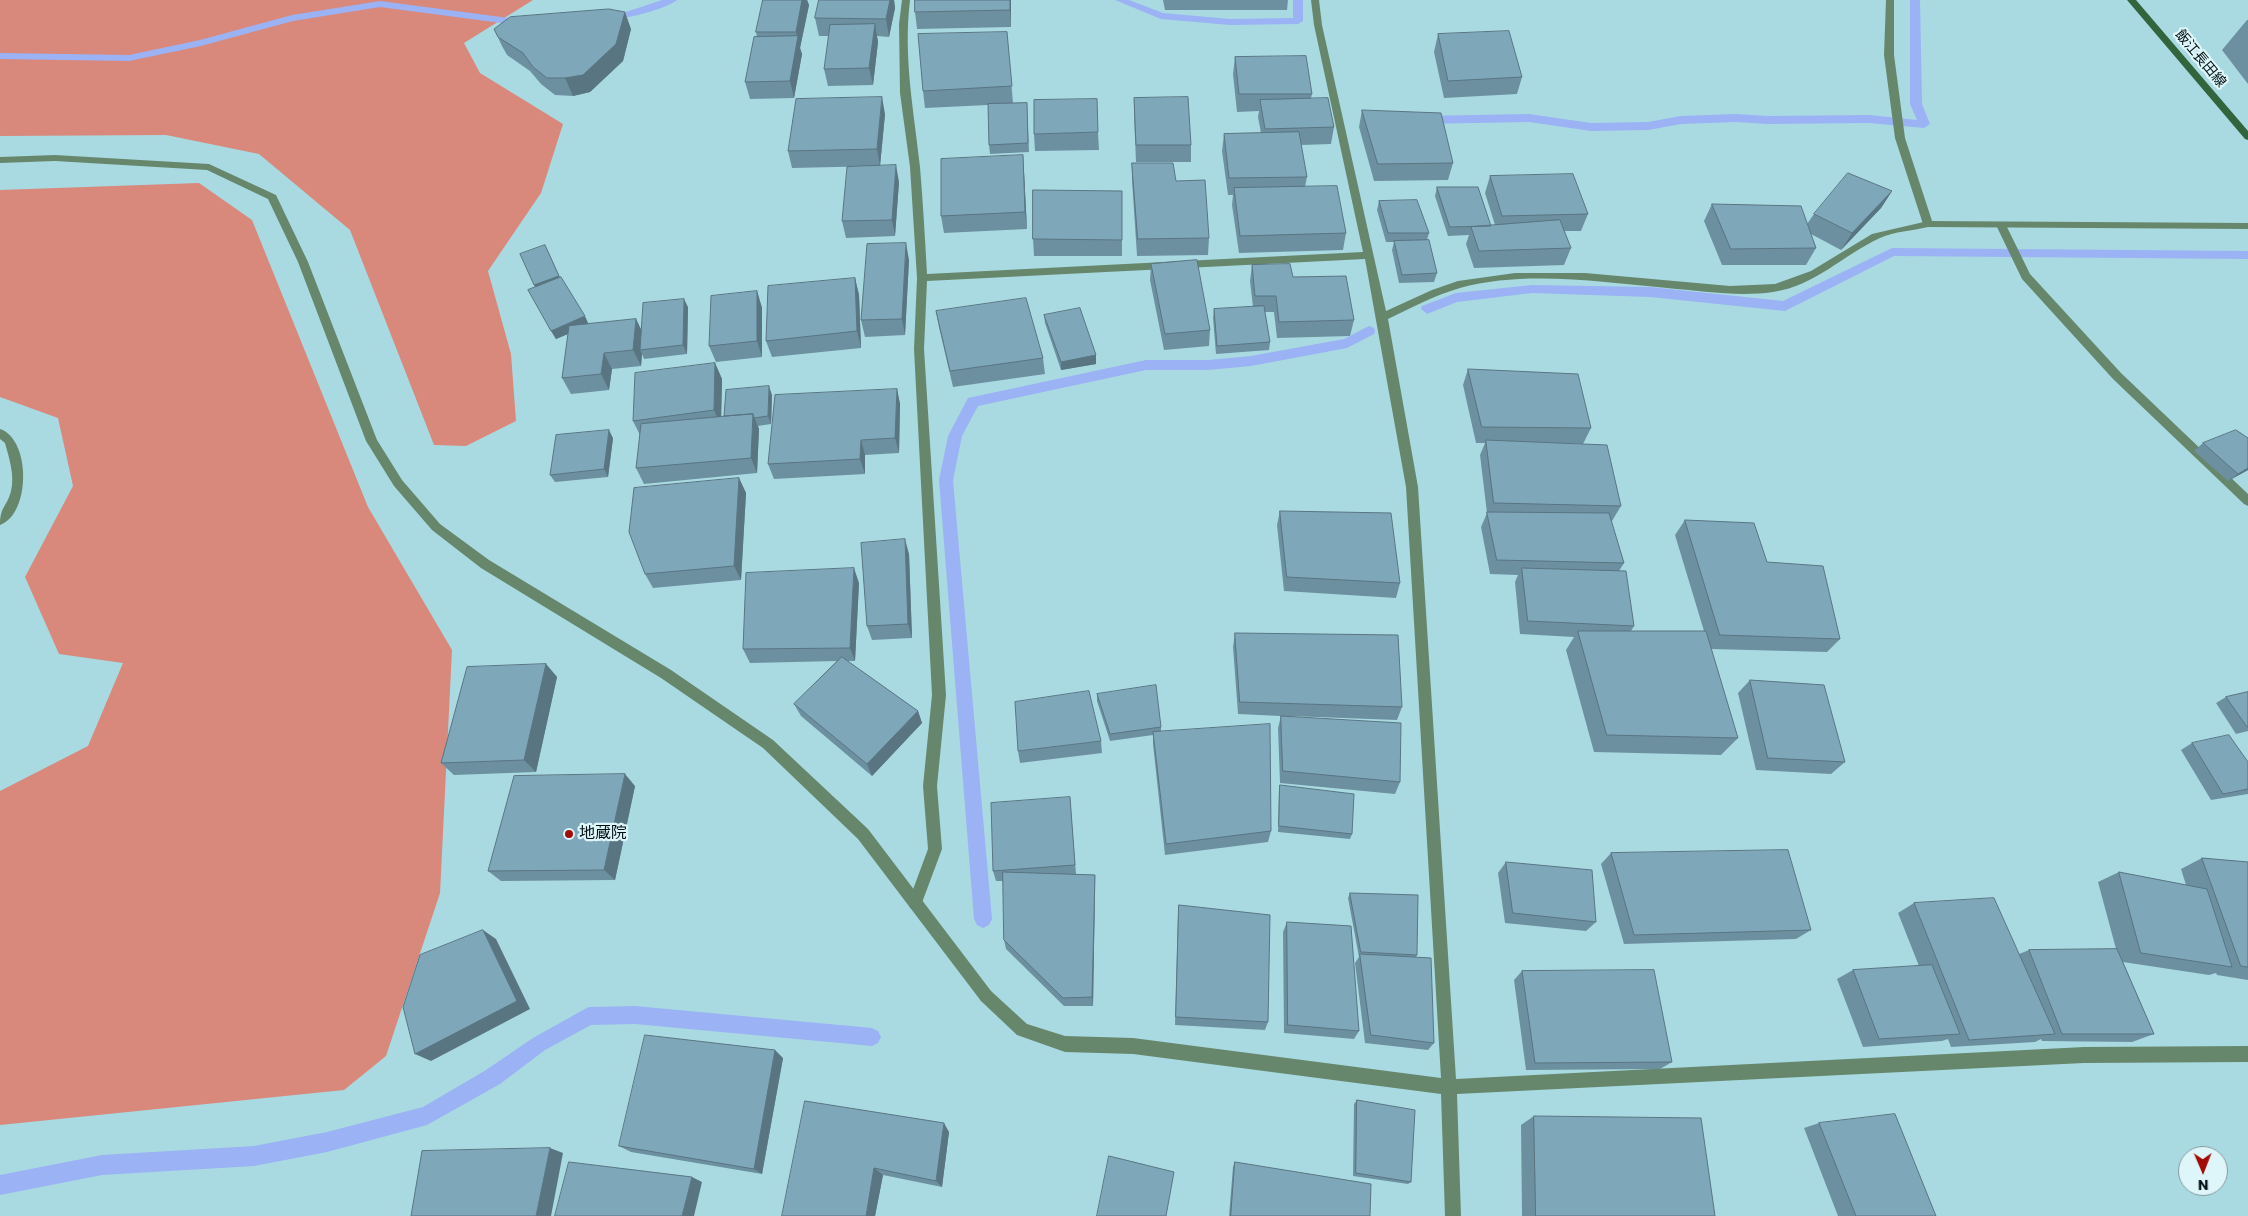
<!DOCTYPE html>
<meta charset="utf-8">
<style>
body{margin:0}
#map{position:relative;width:2248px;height:1216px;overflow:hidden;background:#a9dae2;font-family:Poppins,sans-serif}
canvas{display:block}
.north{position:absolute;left:2178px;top:1146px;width:50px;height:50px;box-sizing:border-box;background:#def6fa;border:1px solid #869a9e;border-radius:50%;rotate:179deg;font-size:14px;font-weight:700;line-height:20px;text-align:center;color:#011114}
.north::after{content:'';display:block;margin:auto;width:18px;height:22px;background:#a30c06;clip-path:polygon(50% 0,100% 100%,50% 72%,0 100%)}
</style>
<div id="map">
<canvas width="2248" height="1216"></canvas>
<div class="north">N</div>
</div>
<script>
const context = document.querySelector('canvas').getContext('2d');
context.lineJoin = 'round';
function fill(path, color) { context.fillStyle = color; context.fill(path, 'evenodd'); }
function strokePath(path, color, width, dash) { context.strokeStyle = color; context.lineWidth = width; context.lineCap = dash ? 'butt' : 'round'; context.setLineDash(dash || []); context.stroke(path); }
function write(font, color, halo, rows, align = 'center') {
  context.font = font + ' Poppins,"Noto Sans JP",sans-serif'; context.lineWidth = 4.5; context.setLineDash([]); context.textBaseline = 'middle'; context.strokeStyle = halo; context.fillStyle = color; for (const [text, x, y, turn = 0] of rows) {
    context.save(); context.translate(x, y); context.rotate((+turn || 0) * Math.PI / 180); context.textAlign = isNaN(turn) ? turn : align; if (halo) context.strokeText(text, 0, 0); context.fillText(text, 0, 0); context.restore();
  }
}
const green = new Path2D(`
 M0 0H533L464 43 480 73 563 124 541 193 488 271 511 354 516 421 466 446 434 445 350 230 259 154 166 135 0 136Z
 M199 183 252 220 368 507 452 650 440 893 386 1056 344 1090 0 1125V791L88 746 123 663 59 654 25 577 73 486 58 418 0 397V190Z`);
const stream = new Path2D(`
 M662 0H677C667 9 611 25 601 16L606 13 626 12Z
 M1115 0H1129L1163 13 1230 19 1293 18V0H1303V21L1298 24 1230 25 1161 19Z
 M1910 0H1920L1922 104 1930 124 1924 128 1869 123 1768 124 1736 122 1681 124 1648 130 1591 131 1529 122 1422 124 1416 120 1422 116 1529 114 1591 123 1648 122 1681 116 1736 114 1768 116 1869 115 1917 120 1910 104Z
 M380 1 524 20 529 23 524 26 380 7 293 21 201 46 129 61 0 59V53L129 55 200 40 292 15Z
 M1892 248 2248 251V259L1894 256 1785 311 1650 297 1532 293 1457 302 1427 314 1421 309 1422 306 1456 293 1532 285 1650 287 1783 301Z
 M1369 326 1374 328 1375 331 1374 334 1347 348 1251 366 1208 370H1146L978 406 962 436 953 480 992 919 989 925 983 928 977 925 974 919 939 480 948 436 968 398 1146 360H1208L1251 356 1344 339Z
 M635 1006 872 1028 878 1031 881 1037 878 1043 872 1046 635 1024 591 1025 545 1050 500 1084 427 1125 327 1152 254 1166 102 1175 0 1195V1175L102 1155 254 1146 327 1132 423 1107 486 1070 533 1038 583 1010 589 1007Z`);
const service = new Path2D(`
 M1886 0H1894V55L1905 138 1933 224 1928 227 1923 224 1895 138 1884 55Z
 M2001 222 2006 225 2030 274 2121 373 2248 494V506L2244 504 2113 379 2022 279 1996 225Z`);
const minor = new Path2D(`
 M902 0H910C903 57 914 111 920 167 923 203 925 239 927 274L1363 252 1314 25 1311 0H1319L1322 25 1386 311 1432 290 1458 281 1515 273H1585L1730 286 1775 284 1811 271 1872 234 1928 221 2248 223V229L1928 227C1912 231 1895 231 1880 238 1843 255 1815 286 1773 292 1738 297 1702 291 1667 288 1602 282 1524 270 1460 288 1435 295 1411 308 1388 319L1418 487 1456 1079 2084 1047 2248 1046V1062L2084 1063 1457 1094 1461 1216H1445L1441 1094 1133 1054 1065 1052 1017 1035 981 1001 979 996 981 991 986 989 991 991 1027 1024 1065 1036 1133 1038 1441 1078 1406 487 1365 259 927 281 924 349 946 695 937 786 942 849 920 908 915 910 910 908 908 903 928 849 923 786 932 695 914 349 917 278 910 167 900 93 899 24Z`);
const tertiary = new Path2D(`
 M55 155 209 164 276 195 308 262 377 440 402 480 440 524 489 560 671 670 773 740 868 829 991 991 993 996 991 1001 986 1003 981 1001 858 839 763 748 661 678 481 568 432 530 394 486 366 441 298 262 268 199 207 170 55 161 0 163V157Z
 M0 429C31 439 31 514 0 525 0 506 7 507 11 491 15 475 9 458 5 443L0 439Z`);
const secondary = new Path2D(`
 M2127 0H2136L2248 131V140L2245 139Z`);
const wall = new Path2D(`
 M763 0H807L809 5 800 48 802 54 794 98 750 99 745 82 757 37 756 32Z
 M819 0H894L895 8 889 37 877 36 878 42 873 85 828 86 824 69 829 36H819L815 18Z
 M1011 0V27L917 29 915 12Z
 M1163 0H1288L1287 10H1165Z
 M2247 20H2248V84L2222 50Z
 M494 29H631L623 61 590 92 573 96 555 95 541 84 530 71 507 55 502 46Z
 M1007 32 1013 103H1027L1029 152 990 154 989 145 988 105 925 108 923 91Z
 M1438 34 1522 77 1517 94 1444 98 1434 52Z
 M1235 57 1312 94 1311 98 1334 127 1331 144 1301 145 1307 177 1305 187 1346 233 1343 250 1239 253 1232 205 1233 195H1228L1222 151 1224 134 1261 133 1258 117 1259 111 1237 112 1233 74Z
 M1134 98 1191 145V162H1136L1134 115Z
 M1362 110 1453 163 1448 180 1374 181 1359 127Z
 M885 114 880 166 792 168 788 151Z
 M1098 132 1099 150 1035 151 1034 134Z
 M1023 155 1027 229 944 233 941 216Z
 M1132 163 1176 181 1209 238 1208 255 1137 256 1132 180Z
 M1490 176 1588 214 1581 231H1564L1571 248 1564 265 1474 268 1466 244 1469 235 1448 236 1435 196 1437 187 1491 226 1495 225 1485 193Z
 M899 182 895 236 846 238 842 221Z
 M1122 191V256H1034L1033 239Z
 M1892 191 1881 208 1841 250 1811 234 1816 248 1806 265H1722L1704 221 1712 204 1807 224 1814 214Z
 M1379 201 1429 233 1427 240 1437 273 1434 282 1399 283 1392 250 1394 242H1386L1377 210Z
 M909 260 905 335 865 337 861 320Z
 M1151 264 1210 330 1209 346 1164 350 1150 280Z
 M1252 265 1293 277 1354 320 1350 336 1277 338 1274 312H1265L1270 342 1269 350 1216 354 1213 318 1214 309 1253 307 1250 281Z
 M560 277 588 324 636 319 642 331 688 307 687 354 644 359 642 354 641 366 612 369 609 390 571 394 562 378 568 334 556 339 528 290Z
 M855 278 859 295 861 348 772 357 766 341Z
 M757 291 762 308V357L716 362 709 346Z
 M936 311 1043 358 1045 374 953 387 939 327Z
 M1044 315 1096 355V364L1061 370 1045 323Z
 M715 363 722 379 721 417 724 416 772 395 771 424 758 426 759 429 757 473 644 484 636 468 640 435 633 421Z
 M1468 369 1591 428 1583 444 1569 443 1621 506 1612 521H1611L1624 563 1619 571 1634 626 1631 631H1704L1675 535 1685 520 1767 562 1840 639 1827 652 1711 649 1738 738 1721 755 1594 752 1566 650 1574 637 1520 634 1515 582 1518 575 1490 574 1481 527 1487 513 1480 455 1485 443H1476L1463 385Z
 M897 389 900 404 899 453 865 455V474L774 479 768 464Z
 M613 438 608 477 555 482 550 475Z
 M2248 438V470L2228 481 2194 451 2203 443Z
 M739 478 746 493 741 580 653 588 645 574Z
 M1280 511 1400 583 1396 598 1284 591 1277 525Z
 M909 554 912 638 872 640 867 626Z
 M859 583 855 661H847L918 711 922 723 872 776 801 716 794 704 837 661 750 663 743 649Z
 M1235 633 1402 707 1397 720 1289 716 1400 782 1395 794 1280 783 1278 728 1281 716 1238 714 1233 647Z
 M546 664 557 677 536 772 454 775 441 763Z
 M1750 680 1845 762 1831 774 1756 770 1738 693Z
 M2248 692V731L2236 734 2216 703 2226 697Z
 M1097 694 1161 727V731L1271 831 1268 842 1165 855 1153 744V735L1110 741 1097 701Z
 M1101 741 1102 753 1020 763 1018 751Z
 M2192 743 2248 762V794L2211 800 2181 750Z
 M1280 785 1352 834 1350 839 1278 832 1279 791Z
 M635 786 615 880 501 881 488 871Z
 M1070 797 1076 874 1095 875V885L1093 1006H1064L1006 949 1004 940 1003 881H996L993 871Z
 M1611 853 1811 930 1796 939 1624 944 1601 864Z
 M2202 858 2248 862V980L2217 975 2216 973 2209 975 2123 962 2154 1034 2132 1042 2042 1041 2041 1039 2035 1042 1951 1047 1948 1039 1942 1041 1863 1047 1837 979 1853 970 1919 966 1898 913 1914 903 2019 954 2029 950 2116 949 2098 882 2119 872 2186 885 2181 869Z
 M1506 862 1596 922 1586 931 1505 923 1498 873Z
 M1350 893 1417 955 1416 957 1434 1043 1428 1050 1365 1043 1355 963 1359 957 1348 898Z
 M1179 905 1268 1022 1265 1030 1175 1025 1178 915Z
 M1287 922 1359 1031 1354 1039 1284 1033 1283 932Z
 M1522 971 1672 1062 1660 1069 1526 1070 1514 980Z
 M783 1058 762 1174 631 1152 619 1146Z
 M1357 1100 1411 1182 1408 1184 1353 1176 1354 1104Z
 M805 1101 949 1132 942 1187 883 1175 875 1216Z
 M1534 1116 1715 1216H1522L1521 1125Z
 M1819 1123 1936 1216H1838L1804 1128Z
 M1235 1162 1370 1216H1229L1233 1167Z`);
const shadedWall = new Path2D(`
 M802 0H807L809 5 800 48 802 54 794 98 790 81 797 38 796 32Z
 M890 0H894L895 8 889 37 886 19Z
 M1010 0H1011V27L1010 10Z
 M625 12 631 29 623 61 590 92 573 96 565 78Z
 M875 24 878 42 873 85 869 68Z
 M882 97 885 114 880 166 877 149Z
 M1023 155 1024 172 1027 229 1025 212Z
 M896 165 899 182 895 236 892 220Z
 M1892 191 1881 208 1841 250 1852 233Z
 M906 243 909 260 905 335 902 319Z
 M545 245 563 284 539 293 534 285Z
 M855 278 859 295 861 348 857 331Z
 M757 291 762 308V357L757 341Z
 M684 299 688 307 687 354 683 345Z
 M585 316 589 325 556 339 551 331Z
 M636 319 644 336 640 350 642 354 641 366 633 350Z
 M604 353 612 369 609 390 601 374Z
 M1096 355V364L1061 370V362Z
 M715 363 722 379 721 426 714 410Z
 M769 386 772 395 771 424 768 416Z
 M897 389 900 404 899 453 895 438Z
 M753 414 759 429 757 473 751 458Z
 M609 430 613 438 608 477 604 469Z
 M861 440 865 455V474L860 459Z
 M2248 468V470L2228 481 2238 474Z
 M739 478 746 493 741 580 734 566Z
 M905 539 909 554 912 638 908 624Z
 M854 568 859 583 855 661 850 648Z
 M546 664 557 677 536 772 524 760Z
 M918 711 922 723 872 776 867 764Z
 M625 774 635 786 615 880 604 870Z
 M1095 875V885L1093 1006 1092 997Z
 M483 930 496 939 530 1009 431 1061 415 1054Z
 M775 1050 783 1058 762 1174 754 1169Z
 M944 1123 949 1132 942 1187 936 1181Z
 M550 1148 563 1153 551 1216H536Z
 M874 1168 883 1175 875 1216H866Z
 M692 1177 702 1182 694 1216H682Z`);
const building = new Path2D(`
 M763 0H802L796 32H756Z
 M819 0H890L886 19 815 18Z
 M915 0H1010V10L915 12Z
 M609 9 625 12 616 44 583 75 565 78H547L533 67 523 53 498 37 494 29 510 17Z
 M875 24 869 68 824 69 830 25Z
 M1509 31 1522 77 1448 81 1438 34Z
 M1007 32 1012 86 923 91 918 34Z
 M798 36 790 81 745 82 754 37Z
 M1306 56 1312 94H1239L1235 57Z
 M882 97 877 149 788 151 796 99Z
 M1188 97 1191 145H1136L1134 98Z
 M1328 98 1334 127 1265 129 1260 100Z
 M1097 99 1098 132 1034 134V100Z
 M1027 103 1028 143 989 145 988 104Z
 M1362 110 1441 113 1453 163 1378 164Z
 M1299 132 1307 177 1229 178 1224 134Z
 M1023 155 1025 212 941 216V159Z
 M1132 163H1173L1176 181 1205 180 1209 238 1138 239Z
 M896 165 892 220 842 221 847 167Z
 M1848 173 1892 191 1852 233 1814 214Z
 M1573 174 1588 214 1502 216 1490 176Z
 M1337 186 1346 233 1240 236 1234 188Z
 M1437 187H1478L1491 226 1450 227Z
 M1033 190 1122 191V240L1033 239Z
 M1417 200 1429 233H1388L1379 201Z
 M1712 204 1801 206 1816 248 1731 249Z
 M1560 220 1571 248 1479 251 1471 227Z
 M1429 240 1437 273 1402 275 1394 241Z
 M906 243 902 319 861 320 867 244Z
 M545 245 559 276 534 285 520 254Z
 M1197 260 1210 330 1165 334 1151 264Z
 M1290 264 1293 277 1346 276 1354 320 1279 322 1276 296H1255L1252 265Z
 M561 277 585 316 551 331 528 290Z
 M855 278 857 331 766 341 768 286Z
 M757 291V341L709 346 711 296Z
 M1026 298 1043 358 950 371 936 311Z
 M684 299 683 345 640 350 643 303Z
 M1264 306 1270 342 1217 346 1214 309Z
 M1080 308 1096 355 1061 362 1044 315Z
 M636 319 633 350 604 353 601 374 562 378 569 326Z
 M715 363 714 410 633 421 635 373Z
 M1468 369 1578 374 1591 428 1482 427Z
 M769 386 768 416 754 418 753 414 724 416 726 390Z
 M897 389 895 438 861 440 860 459 768 464 775 395Z
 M753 414 751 458 636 468 641 424Z
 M609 430 604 469 550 475 556 435Z
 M2236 430 2248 438V468L2238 474 2203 443Z
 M1486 440 1607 445 1621 506 1494 503Z
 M739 478 734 566 645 574 629 532 634 488Z
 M1280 511 1391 513 1400 583 1287 577Z
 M1487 512 1609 513 1624 563 1497 560Z
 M1685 520 1754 523 1767 562 1823 566 1840 639 1720 635Z
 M905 539 908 624 867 626 861 543Z
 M854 568 850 648 743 649 746 573Z
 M1522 568 1626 571 1634 626 1528 621Z
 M1578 631H1706L1738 738 1607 735Z
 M1235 633 1398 635 1402 707 1240 702Z
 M842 657 918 711 867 764 794 704Z
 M546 664 524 760 441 763 467 667Z
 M1750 680 1824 685 1845 762 1768 758Z
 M1156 685 1161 727 1110 734 1097 694Z
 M1089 691 1101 741 1018 751 1015 702Z
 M2248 692V727H2247L2226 697Z
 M1281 716 1401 723 1400 782 1283 771Z
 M1270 724 1271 831 1166 844 1153 732Z
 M2229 735 2248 762V789L2223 794 2192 743Z
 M625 774 604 870 488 871 514 776Z
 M1280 785 1354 794 1352 834 1279 826Z
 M1070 797 1075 865 993 871 991 803Z
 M1788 850 1811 930 1634 935 1611 853Z
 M2202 858 2248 862V967L2241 966Z
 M1506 862 1592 870 1596 922 1513 913Z
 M1003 872 1095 875 1092 997 1063 998 1004 940Z
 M2119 872 2207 889 2232 967 2141 953Z
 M1350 893 1418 895 1417 955 1361 952Z
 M1994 898 2055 1034 1969 1040 1914 903Z
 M1179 905 1270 915 1268 1022 1176 1017Z
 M1287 922 1351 926 1359 1031 1288 1025Z
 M483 930 517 1001 415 1054 403 1007 420 955Z
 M2117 949 2154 1034H2062L2029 950Z
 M1360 954 1431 958 1434 1043 1371 1035Z
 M1932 965 1960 1034 1879 1039 1853 970Z
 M1654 970 1672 1062 1535 1063 1522 971Z
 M645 1035 775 1050 754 1169 619 1146Z
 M1357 1100 1415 1110 1411 1182 1356 1173Z
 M805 1101 944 1123 936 1181 874 1168 866 1216H782Z
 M1895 1114 1936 1216H1856L1819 1123Z
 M1534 1116 1701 1118 1715 1216H1536Z
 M550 1148 536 1216H411L422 1151Z
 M1109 1156 1174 1172 1166 1216H1097Z
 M569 1162 692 1177 682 1216H555Z
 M1235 1162 1371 1184 1370 1216H1231Z`);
const markers = [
 [569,834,5,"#a30c06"]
];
const farStreetnames = [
 ["飯江長田線",2200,59,50]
];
const poiNames = [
 ["地蔵院",579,834]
];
fill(green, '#d9887c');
fill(stream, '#9bb2f4');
fill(service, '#67876c');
fill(minor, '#67876c');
fill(tertiary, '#67876c');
fill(secondary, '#32643d');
fill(wall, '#6d90a0');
fill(shadedWall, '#597582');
fill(building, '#7fa7ba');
strokePath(building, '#597582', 1);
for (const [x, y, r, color] of markers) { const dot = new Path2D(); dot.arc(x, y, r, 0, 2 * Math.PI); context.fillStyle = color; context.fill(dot); strokePath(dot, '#def6fa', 2); }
write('14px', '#011114', '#def6fa', farStreetnames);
write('16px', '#011114', '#def6fa', poiNames, 'left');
</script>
